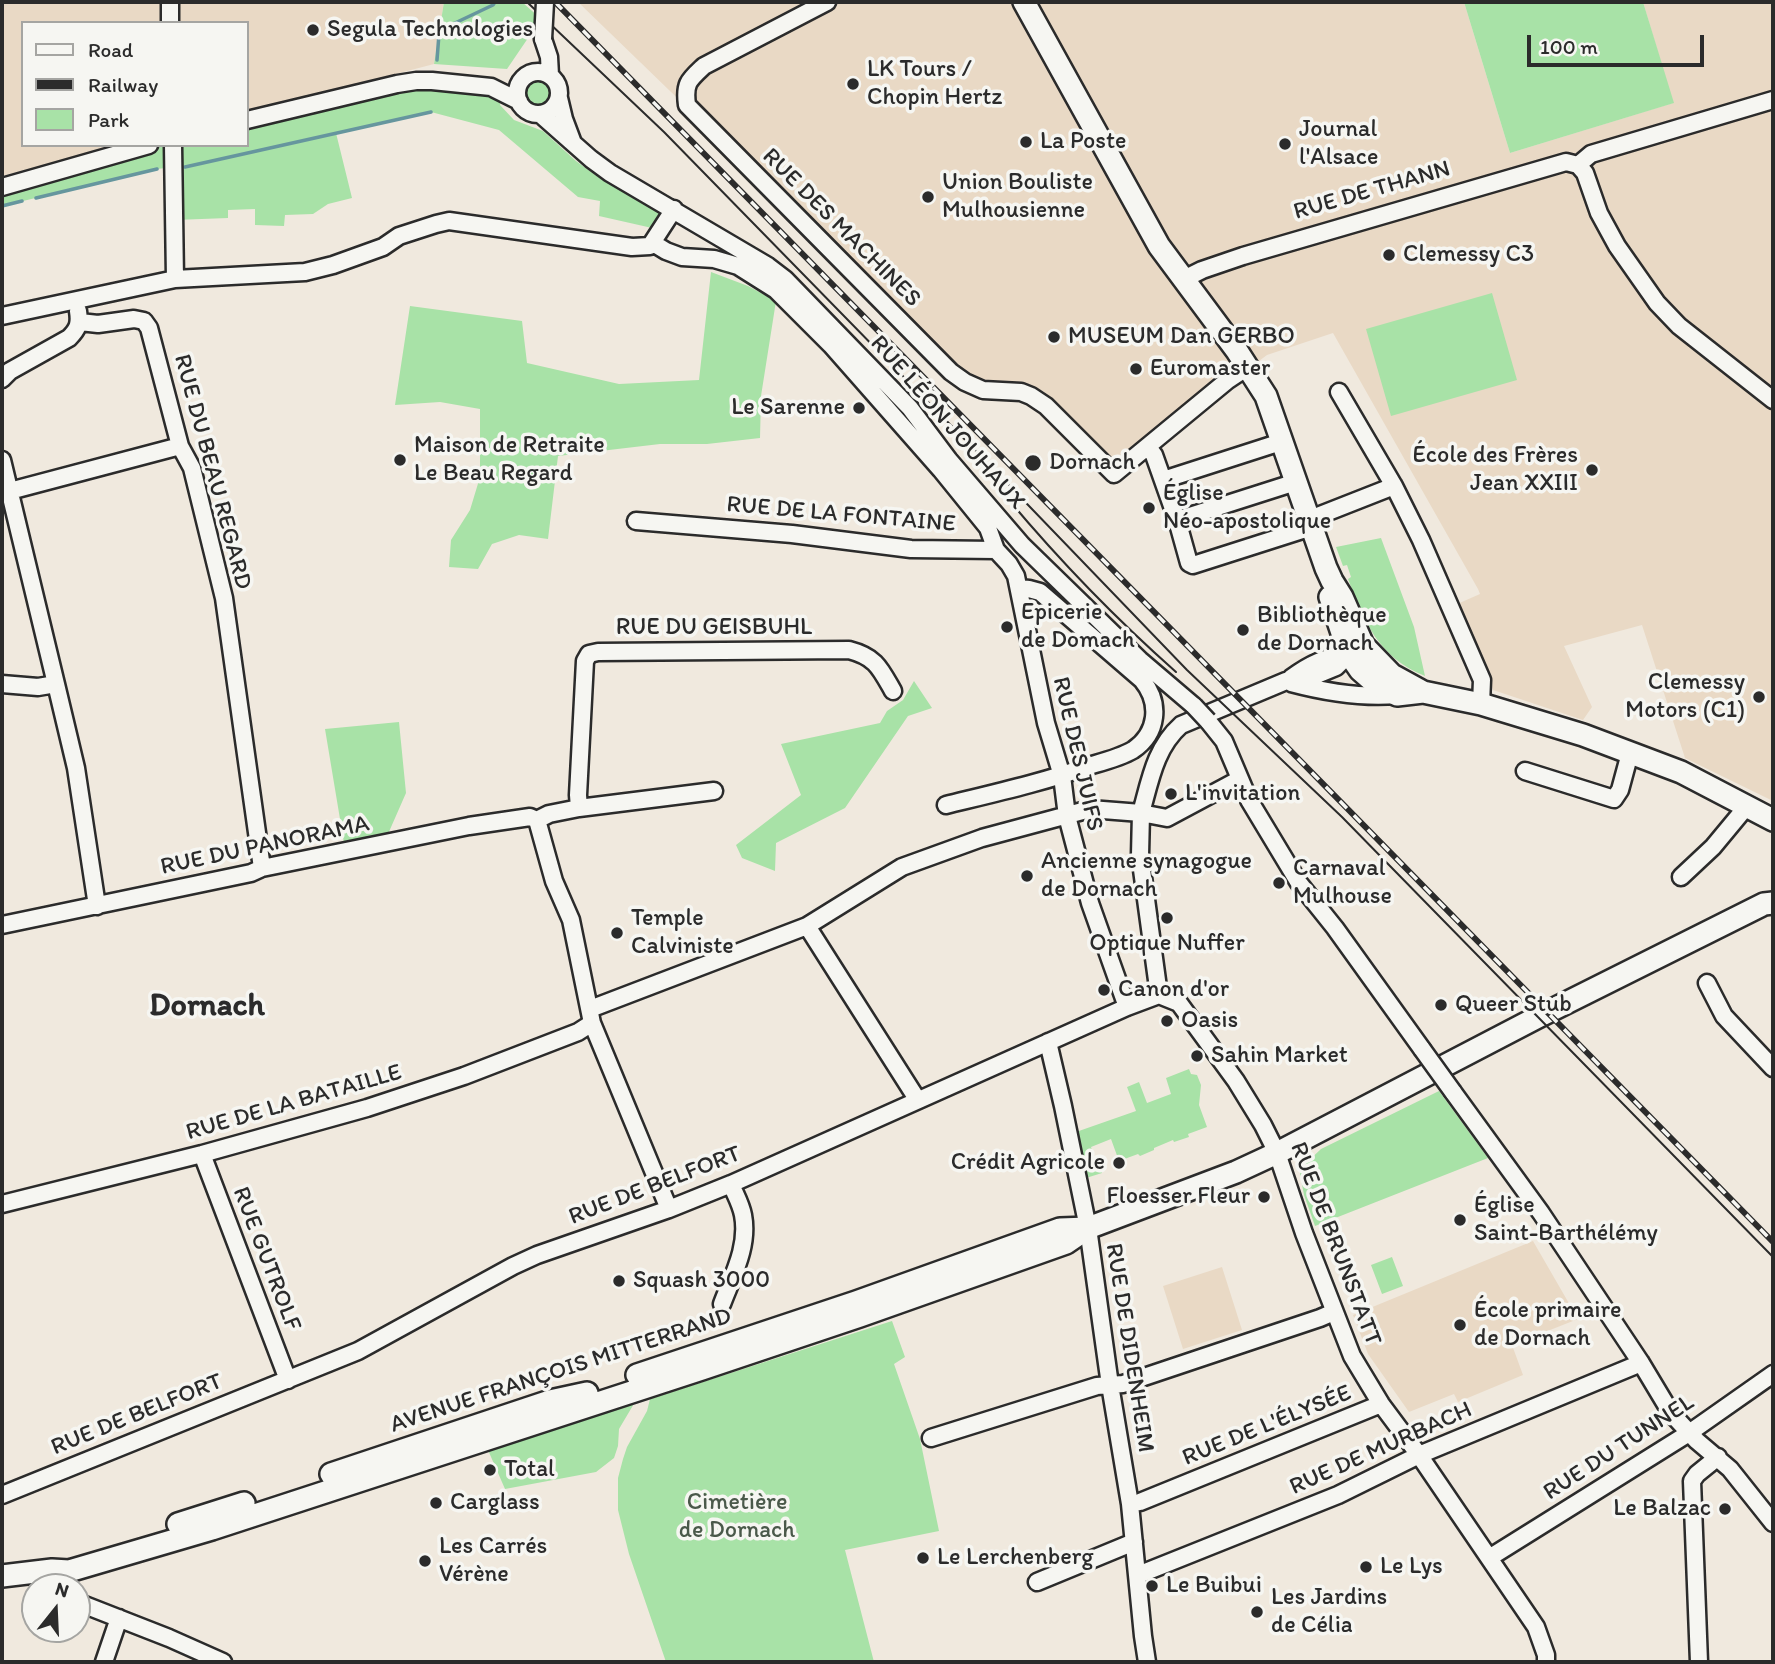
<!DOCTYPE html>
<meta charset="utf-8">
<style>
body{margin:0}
#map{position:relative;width:1775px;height:1664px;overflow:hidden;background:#f0e9de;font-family:Itim,sans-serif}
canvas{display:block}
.frame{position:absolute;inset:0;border:4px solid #2b2b2b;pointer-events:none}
.legend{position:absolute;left:21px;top:21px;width:228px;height:126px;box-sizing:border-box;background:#f6f6f2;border:2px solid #a5a5a2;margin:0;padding:9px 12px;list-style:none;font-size:21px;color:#2b2b2b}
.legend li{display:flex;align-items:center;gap:14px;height:35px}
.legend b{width:35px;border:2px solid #a5a5a2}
.north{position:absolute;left:21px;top:1573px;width:70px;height:70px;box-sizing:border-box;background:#f6f6f2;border:2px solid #a5a5a2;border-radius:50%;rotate:18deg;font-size:19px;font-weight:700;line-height:28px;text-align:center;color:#2b2b2b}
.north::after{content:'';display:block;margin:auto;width:24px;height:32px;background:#2b2b2b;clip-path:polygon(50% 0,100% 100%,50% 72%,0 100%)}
.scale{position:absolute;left:1527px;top:35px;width:177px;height:32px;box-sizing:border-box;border:4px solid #2b2b2b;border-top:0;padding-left:9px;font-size:21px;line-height:24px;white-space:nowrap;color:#2b2b2b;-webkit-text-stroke:5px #f6f6f2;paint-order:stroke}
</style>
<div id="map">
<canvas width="1775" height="1664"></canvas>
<div class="frame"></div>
<ul class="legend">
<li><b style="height:9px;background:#f6f6f2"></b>Road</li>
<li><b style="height:9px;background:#2b2b2b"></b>Railway</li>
<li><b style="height:19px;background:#a8e2a7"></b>Park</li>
</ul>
<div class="north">N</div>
<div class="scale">100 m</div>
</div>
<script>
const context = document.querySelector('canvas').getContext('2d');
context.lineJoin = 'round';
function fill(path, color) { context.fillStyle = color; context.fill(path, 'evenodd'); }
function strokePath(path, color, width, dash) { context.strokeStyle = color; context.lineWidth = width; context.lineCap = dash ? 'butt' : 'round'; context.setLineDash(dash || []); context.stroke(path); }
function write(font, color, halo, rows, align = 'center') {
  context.font = font + ' Itim,sans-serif'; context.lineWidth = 7; context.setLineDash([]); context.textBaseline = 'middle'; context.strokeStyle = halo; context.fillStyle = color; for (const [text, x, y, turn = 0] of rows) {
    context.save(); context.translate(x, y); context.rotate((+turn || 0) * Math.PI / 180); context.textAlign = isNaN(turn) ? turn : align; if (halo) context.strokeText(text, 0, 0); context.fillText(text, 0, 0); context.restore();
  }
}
const built = new Path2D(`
 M2 2H444L434 64 247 113V23H23V145H122L2 176Z
 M578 2H1464L1510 153 1673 103 1643 2H1773V801L1685 758 1642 625 1564 646 1592 707 1583 720 1493 690 1455 605 1480 594 1478 589 1333 333 1267 355 1118 466 1043 391 975 378 958 365 792 209Z
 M1533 1241 1578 1319 1512 1345 1523 1375 1458 1402 1454 1394 1409 1412 1368 1354 1353 1315Z
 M1222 1267 1242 1330 1183 1349 1163 1286Z`);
const green = new Path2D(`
 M444 2H522L541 19 507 69 434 64Z
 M1464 2H1643L1674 103 1510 153Z
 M522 92a15 15 0 1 1 30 0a15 15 0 1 1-30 0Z
 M397 84 502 92 500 105 514 120 543 131 576 161 601 179 668 218 661 230 599 216 600 201 578 197 499 130 431 112 336 133 352 198 328 204 313 214 285 215 284 226 255 225V209L228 210V218L175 220 174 167 157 169 2 206V187L149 145H247V120Z
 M711 272 748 286 776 301 761 396 760 438 707 444H660L558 456 548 539 519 535 492 544 478 569 449 567 451 540 470 510 480 477V409L440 402 395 405 410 306 522 321 527 363 619 384 699 380Z
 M1492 293 1517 380 1391 416 1366 329Z
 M1381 538 1414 627 1425 676C1378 657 1365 623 1348 579L1351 577 1347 565 1343 566 1336 547Z
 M914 681 932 708 908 716 845 808 776 843 775 871 742 858 736 845 801 795 781 744 880 723 887 711 903 700Z
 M399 722 406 793 388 834 344 843 325 729Z
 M1189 1069 1191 1074 1197 1075 1201 1085 1199 1105 1207 1127 1188 1134 1189 1137 1174 1142 1173 1140 1154 1148V1150L1140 1156 1138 1154 1119 1161 1111 1139 1091 1147 1097 1165H1100L1102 1173 1086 1178 1076 1132 1136 1111 1127 1087 1139 1082 1147 1103 1171 1094 1166 1078Z
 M1439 1091 1488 1158 1315 1226 1304 1195 1300 1174 1303 1166 1321 1149Z
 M1392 1257 1403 1286 1382 1294 1371 1265Z
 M892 1321 905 1357 894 1364 920 1439 939 1531 845 1550 874 1662H666L629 1554 618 1510V1478L623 1459 627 1447 647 1411 650 1399Z
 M635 1402 619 1429 618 1446 614 1458 596 1472 505 1489 488 1450Z`);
const stream = new Path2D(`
 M437 60 439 34 455 23 493 5 495 2
 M185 167 431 112
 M36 198 157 169
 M2 206 22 201`);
const minor = new Path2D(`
 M170 2V23
 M827 2 704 66C689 80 684 83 687 105L951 372 965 382 983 390 1021 392 1031 396 1046 406 1114 474 1228 380 1249 366
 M543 39 549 57 550 75
 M517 93a21 21 0 1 1 42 0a21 21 0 1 1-42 0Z
 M559 98 564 119 573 143
 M540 114 591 159 610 173 768 266 785 279 910 408 949 460 1022 545 1140 660 1194 706
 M247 120 397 84 416 81H432L491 87 519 101
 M173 145 175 279
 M1578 165 1585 173 1599 213 1617 246 1657 303 1679 326 1773 400
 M1578 165 1591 154 1773 100
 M2 187 149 145
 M653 243 666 251 682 257 714 259 738 266 776 290 831 345 941 470 988 528 996 550 1009 564 1016 576 1046 723 1062 776 1067 816 1090 903 1127 1007
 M1184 279 1202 270 1243 256 1566 162 1578 165
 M2 316 175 279 305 272 333 265 383 247 399 236 436 224 449 221 632 247 650 246 674 209
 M80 322 98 324 134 319 144 321 149 328 180 446 192 468 224 598 262 868
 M2 379 10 371 69 338C78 329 80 324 78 311
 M1339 392 1394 486 1421 540 1482 680 1481 704
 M1148 447 1154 455 1177 520 1189 563 1193 565 1312 527
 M2 460 56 684
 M1163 480 1281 442
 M2 493 180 446
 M1310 519 1394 486
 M1177 520 1296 482
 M636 521 792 534 911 549 996 550
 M1291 678C1310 664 1325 657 1349 654
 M1291 683C1325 692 1362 698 1397 695
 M2 684 38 687 56 684 76 768 97 906
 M1208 721 1224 741 1249 800 1299 883 1335 928 1422 1049
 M1525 771 1614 799 1620 790 1630 753
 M946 805C995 793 1044 782 1092 765 1106 761 1121 757 1133 750 1158 733 1161 703 1142 680L1040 592 1029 589 1019 588
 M579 808 578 795 585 661 589 654 598 652 849 650C876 657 880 668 893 691
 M537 820 554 881 571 920 592 1023 669 1209
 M537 820 549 814 579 808 714 791
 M1681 877 1713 847 1747 806
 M2 925 251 873 262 868 469 826 530 817 537 820
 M807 926 917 1099
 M1707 983 1724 1016 1773 1068
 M1159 995 1179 1003 1236 1081 1263 1125 1277 1153 1304 1233 1352 1356 1381 1404 1419 1455 1536 1627 1546 1655V1662
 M1159 995 1140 855 1141 813 1167 818 1240 779
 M590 1009 807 926 902 867 982 838 1090 809 1141 813C1150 781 1155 748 1181 725L1286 681 1314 676 1336 667 1349 654 1358 648
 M1048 1042 1063 1106 1088 1228 1110 1385 1130 1504 1143 1636 1147 1662
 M1453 1092 1541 1213 1641 1363 1671 1413 1697 1441 1730 1469 1773 1523
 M202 1154 288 1380
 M2 1204 202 1154 367 1108 464 1076 578 1032 592 1023
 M722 1304C733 1275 749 1246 743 1215 741 1204 735 1194 731 1184
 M931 1438 1097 1386 1123 1384 1320 1318 1334 1312
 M2 1495 358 1351 513 1266 537 1255 669 1209 731 1184 1127 1007 1159 995
 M1130 1504 1140 1502 1381 1404
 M1489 1558 1689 1433 1773 1374
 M46 1570 52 1587
 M1138 1575 1338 1495 1419 1455 1641 1363
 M1037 1582 1134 1542
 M77 1602 169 1638 223 1662
 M104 1662 119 1618
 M1699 1662 1692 1481 1697 1474 1718 1457`);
const major = new Path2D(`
 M1024 2 1159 246 1237 351 1266 396 1326 568 1332 581 1342 597 1363 645 1392 675 1423 692
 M1330 597 1349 654 1360 670 1376 684 1397 695 1423 692 1481 704 1583 735 1681 772 1773 820
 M637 1375 856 1302 1060 1229 1088 1228
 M331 1474 550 1401 587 1393
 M178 1524 244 1503
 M2 1576 52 1570 69 1571 212 1529 702 1369 860 1316 1066 1243 1088 1228 1236 1172 1277 1153 1538 1017 1764 904 1773 903`);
const tram = new Path2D(`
 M527 2 664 132 978 453 1187 670 1342 817 1773 1257
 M1008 499C1060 561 1115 618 1176 672`);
const rail = new Path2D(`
 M555 2 1773 1242`);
const minorBridge = new Path2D(`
 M543 39 545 2
 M1194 706 1208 721
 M1422 1049 1453 1092`);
const markers = [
 [313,30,7,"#2b2b2b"],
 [853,84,7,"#2b2b2b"],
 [1026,142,7,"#2b2b2b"],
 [1285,144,7,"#2b2b2b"],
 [928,197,7,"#2b2b2b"],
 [1389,255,7,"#2b2b2b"],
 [1054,337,7,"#2b2b2b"],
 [1136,369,7,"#2b2b2b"],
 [859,408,7,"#2b2b2b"],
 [400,460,7,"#2b2b2b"],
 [1033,463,9,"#2b2b2b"],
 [1592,470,7,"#2b2b2b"],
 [1149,508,7,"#2b2b2b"],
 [1007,627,7,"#2b2b2b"],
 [1243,630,7,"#2b2b2b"],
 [1759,697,7,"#2b2b2b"],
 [1171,794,7,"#2b2b2b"],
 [1027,876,7,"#2b2b2b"],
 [1279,883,7,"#2b2b2b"],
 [1167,918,7,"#2b2b2b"],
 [617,933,7,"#2b2b2b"],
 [1104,990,7,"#2b2b2b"],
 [1441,1005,7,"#2b2b2b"],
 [1167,1021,7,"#2b2b2b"],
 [1197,1056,7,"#2b2b2b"],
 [1119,1163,7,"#2b2b2b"],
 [1264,1197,7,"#2b2b2b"],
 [1460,1220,7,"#2b2b2b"],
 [619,1281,7,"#2b2b2b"],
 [1460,1325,7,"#2b2b2b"],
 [490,1470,7,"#2b2b2b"],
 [436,1503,7,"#2b2b2b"],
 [1725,1509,7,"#2b2b2b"],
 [923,1558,7,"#2b2b2b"],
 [425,1561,7,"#2b2b2b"],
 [1366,1567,7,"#2b2b2b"],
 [1152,1586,7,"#2b2b2b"],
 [1257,1612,7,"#2b2b2b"]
];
const poiNames = [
 ["Segula Technologies",327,30],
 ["LK Tours /",867,70],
 ["Chopin Hertz",867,98],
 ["Journal",1299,130],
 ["l'Alsace",1299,158],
 ["La Poste",1040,142],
 ["Union Bouliste",942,183],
 ["Mulhousienne",942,211],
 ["Clemessy C3",1403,255],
 ["MUSEUM Dan GERBO",1068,337],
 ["Euromaster",1150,369],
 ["Le Sarenne",845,408,"right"],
 ["Maison de Retraite",414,446],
 ["Le Beau Regard",414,474],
 ["École des Frères",1578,456,"right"],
 ["Jean XXIII",1578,484,"right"],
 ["Dornach",1049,463],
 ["Église",1163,494],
 ["Néo-apostolique",1163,522],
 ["Epicerie",1021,613],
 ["de Domach",1021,641],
 ["Bibliothèque",1257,616],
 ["de Dornach",1257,644],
 ["Clemessy",1745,683,"right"],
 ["Motors (C1)",1745,711,"right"],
 ["L'invitation",1185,794],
 ["Ancienne synagogue",1041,862],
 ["de Dornach",1041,890],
 ["Carnaval",1293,869],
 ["Mulhouse",1293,897],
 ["Temple",631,919],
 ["Calviniste",631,947],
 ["Optique Nuffer",1167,944,"center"],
 ["Canon d'or",1118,990],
 ["Queer Stub",1455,1005],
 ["Oasis",1181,1021],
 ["Sahin Market",1211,1056],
 ["Crédit Agricole",1105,1163,"right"],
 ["Floesser Fleur",1250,1197,"right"],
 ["Église",1474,1206],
 ["Saint-Barthélémy",1474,1234],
 ["Squash 3000",633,1281],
 ["École primaire",1474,1311],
 ["de Dornach",1474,1339],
 ["Total",504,1470],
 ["Carglass",450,1503],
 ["Le Balzac",1711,1509,"right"],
 ["Les Carrés",439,1547],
 ["Vérène",439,1575],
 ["Le Lerchenberg",937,1558],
 ["Le Lys",1380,1567],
 ["Le Buibui",1166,1586],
 ["Les Jardins",1271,1598],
 ["de Célia",1271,1626]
];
const streetNames = [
 ["RUE DE THANN",1372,191,-16],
 ["RUE DES MACHINES",841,228,45],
 ["RUE LÉON JOUHAUX",947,423,49],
 ["RUE DU BEAU REGARD",212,472,75],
 ["RUE DE LA FONTAINE",841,515,5],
 ["RUE DU GEISBUHL",714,628],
 ["RUE DES JUIFS",1077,754,77],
 ["RUE DU PANORAMA",265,846,-12],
 ["RUE DE LA BATAILLE",294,1103,-16],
 ["RUE DE BELFORT",655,1186,-21],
 ["RUE DE BRUNSTATT",1335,1244,69],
 ["RUE GUTROLF",266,1259,69],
 ["RUE DE DIDENHEIM",1129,1348,81],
 ["AVENUE FRANÇOIS MITTERRAND",561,1371,-18],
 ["RUE DE BELFORT",137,1415,-22],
 ["RUE DE L'ÉLYSÉE",1267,1426,-22],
 ["RUE DU TUNNEL",1619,1448,-33],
 ["RUE DE MURBACH",1381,1449,-24]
];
const parkNames = [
 ["Cimetière",737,1503],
 ["de Dornach",737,1531]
];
const districtNames = [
 ["Dornach",207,1007]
];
fill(built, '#e9d9c5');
fill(green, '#a8e2a7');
strokePath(stream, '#66969e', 3.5);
strokePath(minor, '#2b2b2b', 21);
strokePath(major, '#2b2b2b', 26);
strokePath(minor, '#f6f6f2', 16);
strokePath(major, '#f6f6f2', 21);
strokePath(tram, '#2b2b2b', 2);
strokePath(rail, '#2b2b2b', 6);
strokePath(rail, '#f6f6f2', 3.5, [10]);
strokePath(minorBridge, '#2b2b2b', 21, []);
strokePath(minorBridge, '#f6f6f2', 16);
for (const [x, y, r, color] of markers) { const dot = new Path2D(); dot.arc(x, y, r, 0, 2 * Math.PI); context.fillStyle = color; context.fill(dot); strokePath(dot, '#f6f6f2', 2.5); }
write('24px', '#2b2b2b', '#f6f6f2', poiNames, 'left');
write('24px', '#2b2b2b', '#f6f6f2', streetNames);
write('24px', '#4a594a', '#f6f6f2', parkNames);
write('bold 32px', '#2b2b2b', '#f6f6f2', districtNames);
</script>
